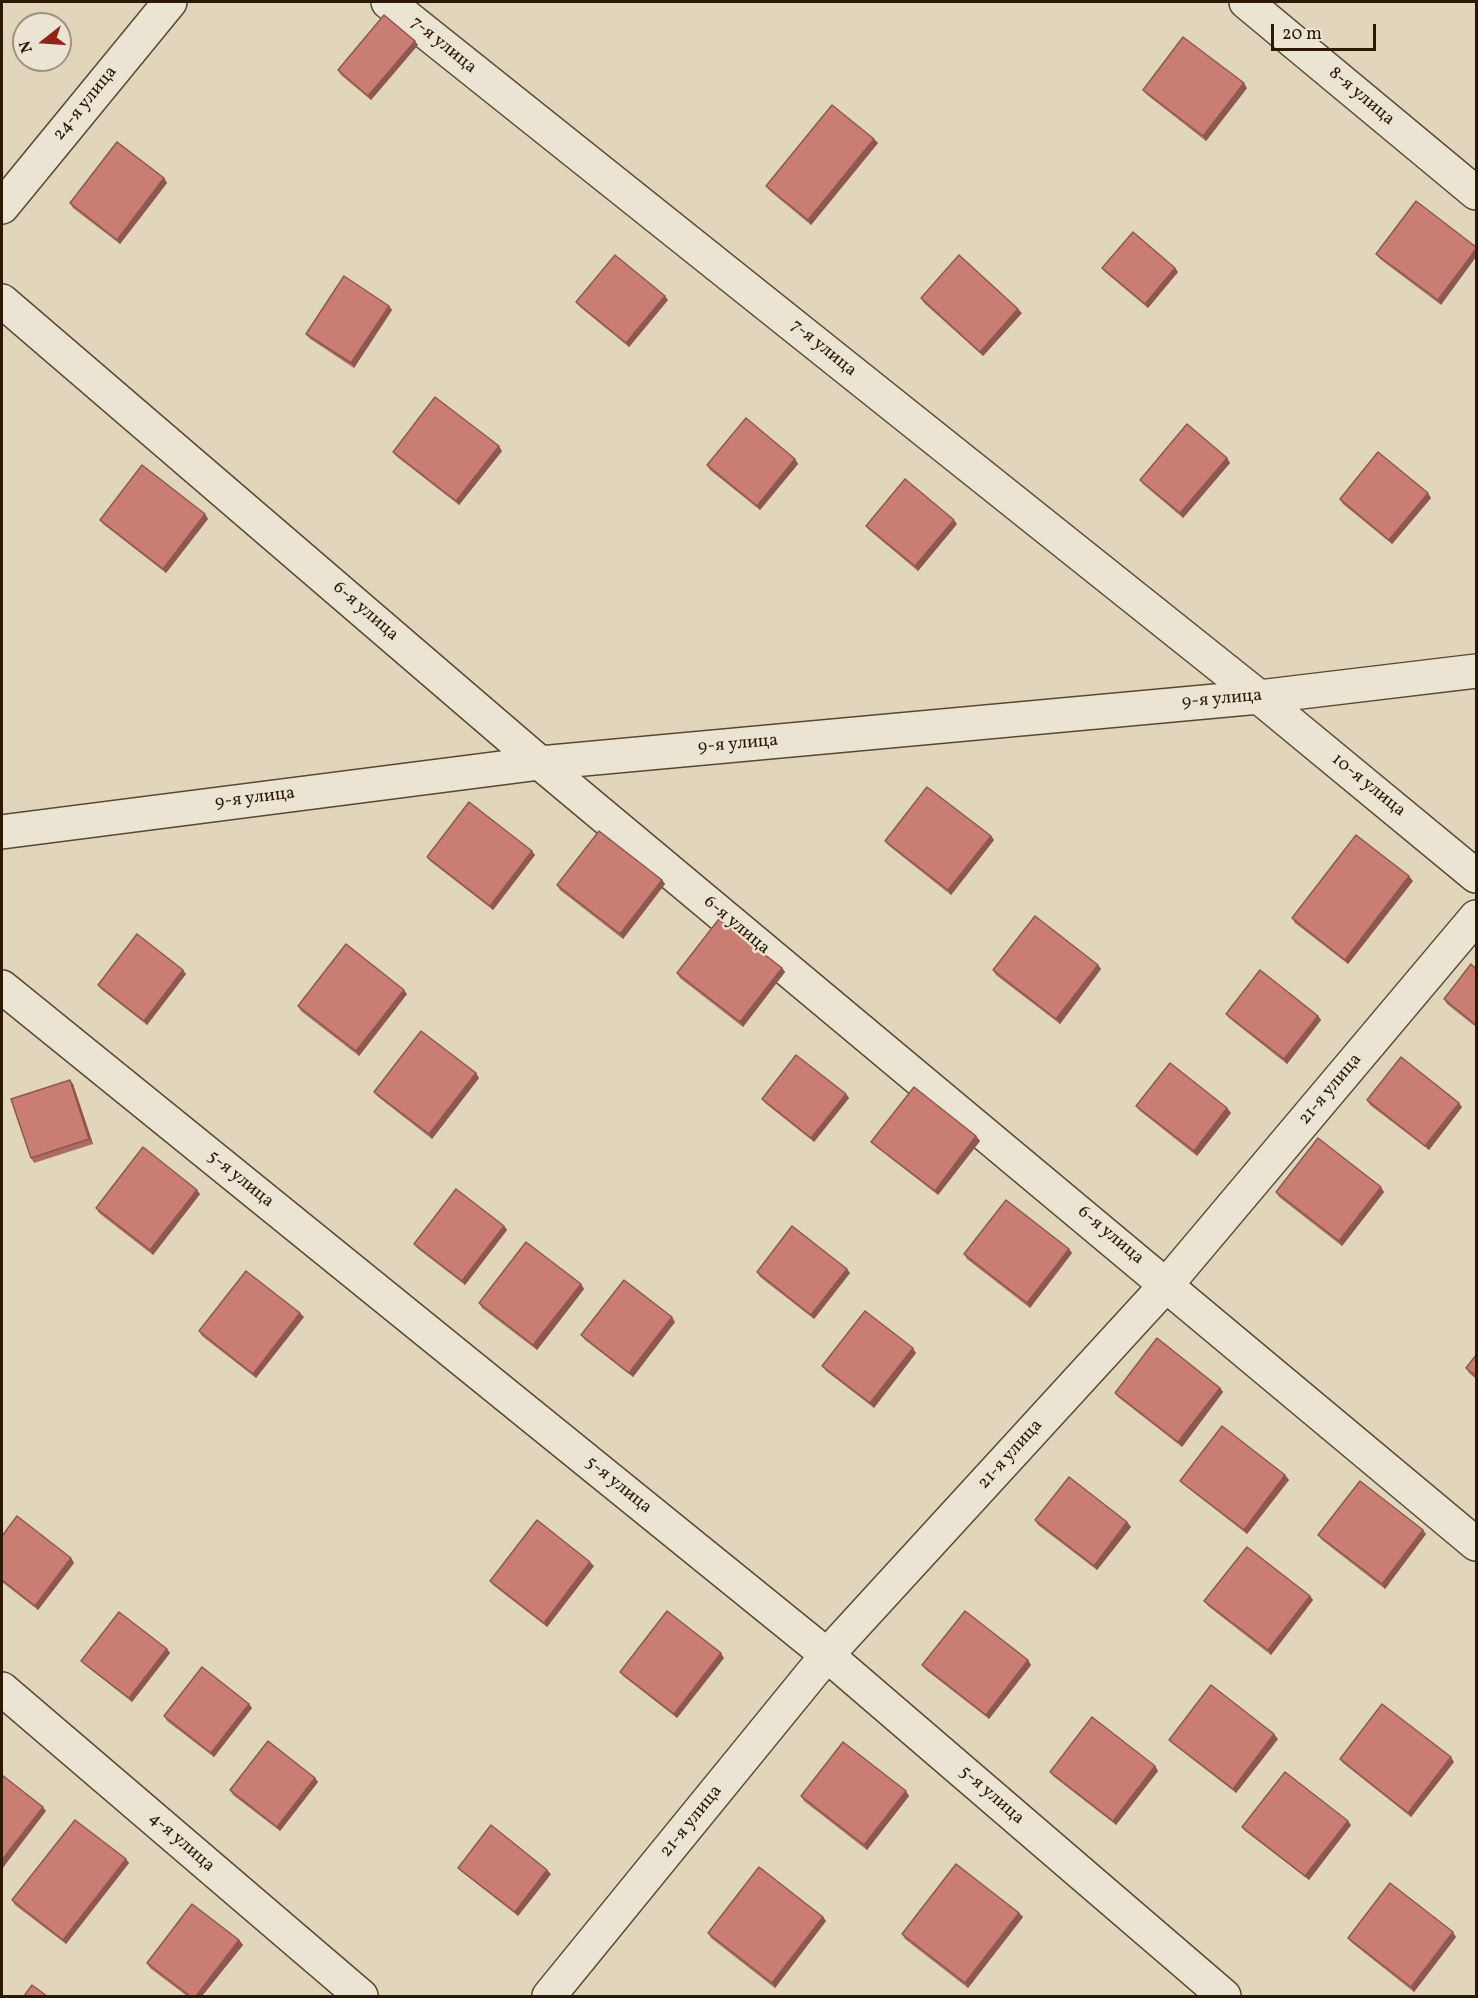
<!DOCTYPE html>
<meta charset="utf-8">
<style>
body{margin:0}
#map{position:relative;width:1478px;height:1998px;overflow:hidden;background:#e1d6bc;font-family:Vollkorn,serif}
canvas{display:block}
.frame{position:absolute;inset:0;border:3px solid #2c1903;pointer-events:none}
.north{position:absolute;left:12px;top:12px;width:60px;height:60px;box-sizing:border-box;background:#ece4d3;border:2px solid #9f9380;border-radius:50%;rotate:253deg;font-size:16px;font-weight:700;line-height:24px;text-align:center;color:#2c1903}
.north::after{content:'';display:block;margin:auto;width:21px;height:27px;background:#8f2418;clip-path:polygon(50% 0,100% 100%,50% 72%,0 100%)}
.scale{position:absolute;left:1271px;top:24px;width:105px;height:27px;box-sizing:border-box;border:3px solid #2c1903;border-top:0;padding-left:8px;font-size:18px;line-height:21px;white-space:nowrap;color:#2c1903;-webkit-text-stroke:4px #ece4d3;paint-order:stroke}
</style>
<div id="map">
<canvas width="1478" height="1998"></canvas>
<div class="frame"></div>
<div class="north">N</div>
<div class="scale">20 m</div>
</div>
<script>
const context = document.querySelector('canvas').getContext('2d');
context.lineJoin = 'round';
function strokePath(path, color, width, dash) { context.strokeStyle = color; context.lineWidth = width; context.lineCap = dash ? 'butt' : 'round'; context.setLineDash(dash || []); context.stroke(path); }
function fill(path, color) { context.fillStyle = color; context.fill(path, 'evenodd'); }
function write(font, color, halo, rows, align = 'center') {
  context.font = font + ' Vollkorn,serif'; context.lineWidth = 5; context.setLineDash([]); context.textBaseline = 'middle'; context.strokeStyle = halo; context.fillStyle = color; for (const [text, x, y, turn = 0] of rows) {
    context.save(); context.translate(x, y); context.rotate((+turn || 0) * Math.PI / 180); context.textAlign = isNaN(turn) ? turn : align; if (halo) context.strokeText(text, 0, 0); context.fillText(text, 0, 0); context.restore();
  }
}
const minor = new Path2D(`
 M388 2 1259 697 1476 876
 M1246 2 1476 193
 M2 207 170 2
 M2 301 540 763 1476 1544
 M2 832 540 763 1259 697 1476 671
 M2 987 827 1655 1224 1996
 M2 1689 361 1996
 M549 1996 827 1655 1167 1284 1476 917`);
const wall = new Path2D(`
 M418 45 371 100 341 75 338 70Z
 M1247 88 1206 141 1146 94 1143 90Z
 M874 139 878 143 811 225 770 191 766 186Z
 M164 178 167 183 120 244 73 208 70 203Z
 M1416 201 1441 305 1380 259 1376 254Z
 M1102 268 1178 272 1148 308 1105 272Z
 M921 298 1022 313 983 356 924 303Z
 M668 300 629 347 580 307 576 302Z
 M389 306 392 310 354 368 309 338 306 334Z
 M502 451 459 505 396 456 393 452Z
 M1227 458 1230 463 1183 518 1143 484 1140 480Z
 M795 459 798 464 760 510 710 470 707 465Z
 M1431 498 1392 544 1343 504 1340 499Z
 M205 514 208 519 166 573 103 524 100 520Z
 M957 524 918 571 869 530 866 526Z
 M991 836 994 840 951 895 888 845 885 841Z
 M535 855 493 910 430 861 427 857Z
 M662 880 665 884 623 939 560 890 557 885Z
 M1413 881 1348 964 1295 923 1292 918Z
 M1098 965 1101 969 1060 1024 996 975 993 970Z
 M782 968 785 972 743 1027 680 978 677 973Z
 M1476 969V1027L1447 1004 1444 999Z
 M186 974 147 1025 101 989 98 985Z
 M407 994 359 1056 301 1011 298 1006Z
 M1226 1014 1318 1016 1321 1020 1287 1064 1229 1018Z
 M479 1078 432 1139 377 1096 374 1092Z
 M73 1084 93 1144 34 1163 31 1158Z
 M846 1094 849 1098 814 1142 765 1103 762 1099Z
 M1367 1100 1462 1107 1429 1150 1370 1105Z
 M1136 1106 1227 1108 1231 1113 1197 1156 1139 1110Z
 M976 1136 980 1141 938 1195 875 1146 871 1142Z
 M1276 1192H1384L1342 1246 1279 1197Z
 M200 1194 153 1255 99 1213 96 1208Z
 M504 1226 507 1230 465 1285 417 1248 414 1244Z
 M1069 1249 1072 1253 1030 1308 967 1259 964 1254Z
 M757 1272 850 1273 814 1319 760 1277Z
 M581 1284 584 1289 537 1350 482 1308 479 1303Z
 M304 1317 256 1378 202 1336 199 1331Z
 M675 1322 633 1377 585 1340 581 1335Z
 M916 1353 874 1408 826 1371 822 1366Z
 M1476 1355V1379L1469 1373 1466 1368Z
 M1220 1388 1223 1392 1182 1447 1118 1397 1115 1393Z
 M1285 1475 1289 1480 1247 1534 1184 1485 1180 1481Z
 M1035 1520 1127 1522 1131 1527 1097 1570 1038 1525Z
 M1426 1534 1385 1589 1322 1540 1318 1535Z
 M2 1536 71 1558 74 1563 38 1610 2 1582Z
 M594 1566 547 1627 493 1585 490 1581Z
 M1310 1596 1313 1600 1271 1655 1208 1606 1204 1601Z
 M167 1649 170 1653 132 1702 85 1665 81 1661Z
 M724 1658 677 1718 623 1676 620 1672Z
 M1028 1660 1031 1665 989 1719 926 1670 922 1665Z
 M252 1708 214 1757 167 1721 164 1716Z
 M1278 1739 1236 1793 1173 1744 1169 1740Z
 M1340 1759 1454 1762 1411 1817 1343 1763Z
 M1155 1766 1158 1771 1116 1825 1053 1776 1050 1772Z
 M315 1778 318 1782 280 1831 233 1795 230 1790Z
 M801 1796H909L867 1850 804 1801Z
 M1351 1825 1309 1880 1245 1831 1242 1827Z
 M126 1859 129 1863 66 1944 15 1905 12 1900Z
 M458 1868 551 1874 518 1916 462 1872Z
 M1019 1913 1023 1917 968 1988 905 1939 902 1934Z
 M823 1917 826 1921 775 1988 711 1938 708 1933Z
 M1456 1937 1414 1992 1351 1942 1348 1938Z
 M239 1940 243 1945 202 1996H187L150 1968 147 1963Z`);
const shadedWall = new Path2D(`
 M415 41 418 45 371 100 368 96Z
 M1244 83 1247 88 1206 141 1203 136Z
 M874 139 878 143 811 225 808 220Z
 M164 178 167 183 120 244 117 240Z
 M1476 249V257L1441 305 1438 300Z
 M1175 268 1178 272 1148 308 1145 304Z
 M665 296 668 300 629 347 626 343Z
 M389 306 392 310 354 368 351 363Z
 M1018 309 1022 313 983 356 980 352Z
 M499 446 502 451 459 505 456 501Z
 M1227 458 1230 463 1183 518 1180 513Z
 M795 459 798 464 760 510 757 506Z
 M1428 493 1431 498 1392 544 1389 540Z
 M205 514 208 519 166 573 163 569Z
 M954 520 957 524 918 571 915 566Z
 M991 836 994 840 951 895 948 890Z
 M532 851 535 855 493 910 490 906Z
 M1409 876 1413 881 1348 964 1345 960Z
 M662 880 665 884 623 939 620 934Z
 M1098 965 1101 969 1060 1024 1056 1019Z
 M782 968 785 972 743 1027 740 1022Z
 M183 970 186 974 147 1025 144 1021Z
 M404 990 407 994 359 1056 356 1051Z
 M1318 1016 1321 1020 1287 1064 1284 1059Z
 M476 1073 479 1078 432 1139 429 1134Z
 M70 1080 73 1084 93 1144 89 1139Z
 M846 1094 849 1098 814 1142 811 1138Z
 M1459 1103 1462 1107 1429 1150 1425 1146Z
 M1227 1108 1231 1113 1197 1156 1194 1151Z
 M976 1136 980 1141 938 1195 935 1191Z
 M1381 1187 1384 1192 1342 1246 1339 1241Z
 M197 1190 200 1194 153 1255 150 1250Z
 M504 1226 507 1230 465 1285 462 1281Z
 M1069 1249 1072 1253 1030 1308 1027 1303Z
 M847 1269 850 1273 814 1319 811 1315Z
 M581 1284 584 1289 537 1350 533 1345Z
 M300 1313 304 1317 256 1378 253 1374Z
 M672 1317 675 1322 633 1377 629 1373Z
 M913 1348 916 1353 874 1408 870 1403Z
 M1220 1388 1223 1392 1182 1447 1178 1442Z
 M1285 1475 1289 1480 1247 1534 1244 1530Z
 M1127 1522 1131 1527 1097 1570 1094 1566Z
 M1423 1530 1426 1534 1385 1589 1382 1584Z
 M71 1558 74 1563 38 1610 35 1606Z
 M590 1562 594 1566 547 1627 544 1623Z
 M1310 1596 1313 1600 1271 1655 1268 1650Z
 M167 1649 170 1653 132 1702 129 1698Z
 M721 1653 724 1658 677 1718 674 1714Z
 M1028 1660 1031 1665 989 1719 986 1715Z
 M249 1704 252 1708 214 1757 211 1753Z
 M1274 1734 1278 1739 1236 1793 1233 1789Z
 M1451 1757 1454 1762 1411 1817 1408 1813Z
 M1155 1766 1158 1771 1116 1825 1113 1821Z
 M315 1778 318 1782 280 1831 277 1827Z
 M906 1791 909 1796 867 1850 864 1845Z
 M43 1807 46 1811 2 1869V1860Z
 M1348 1821 1351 1825 1309 1880 1305 1876Z
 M126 1859 129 1863 66 1944 63 1940Z
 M547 1870 551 1874 518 1916 515 1912Z
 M1019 1913 1023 1917 968 1988 965 1983Z
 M823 1917 826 1921 775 1988 772 1983Z
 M1453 1932 1456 1937 1414 1992 1411 1987Z
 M239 1940 243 1945 202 1996H196Z`);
const building = new Path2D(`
 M384 15 415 41 368 96 338 70Z
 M1183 37 1244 83 1203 136 1143 90Z
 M832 105 874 139 808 220 766 186Z
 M117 142 164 178 117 240 70 203Z
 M1416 201 1476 247V249L1438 300 1376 254Z
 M1133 232 1175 268 1145 304 1102 268Z
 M615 255 665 296 626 343 576 302Z
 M959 255 1018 309 980 352 921 298Z
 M344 276 389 306 351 363 306 334Z
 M435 397 499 446 456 501 393 452Z
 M746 418 795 459 757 506 707 465Z
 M1187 424 1227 458 1180 513 1140 480Z
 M1378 452 1428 493 1389 540 1340 499Z
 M142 465 205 514 163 569 100 520Z
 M905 479 954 520 915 566 866 526Z
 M927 787 991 836 948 890 885 841Z
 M469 802 532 851 490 906 427 857Z
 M599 831 662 880 620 934 557 885Z
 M1356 835 1409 876 1345 960 1292 918Z
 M1035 916 1098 965 1056 1019 993 970Z
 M719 919 782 968 740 1022 677 973Z
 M137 934 183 970 144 1021 98 985Z
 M346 944 404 990 356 1051 298 1006Z
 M1471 964 1476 969V1025L1444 999Z
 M1260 970 1318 1016 1284 1059 1226 1014Z
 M421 1031 476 1073 429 1134 374 1092Z
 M796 1055 846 1094 811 1138 762 1099Z
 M1401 1057 1459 1103 1425 1146 1367 1100Z
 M1170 1063 1227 1108 1194 1151 1136 1106Z
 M70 1080 89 1139 31 1158 11 1099Z
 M914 1087 976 1136 935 1191 871 1142Z
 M1318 1138 1381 1187 1339 1241 1276 1192Z
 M143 1147 197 1190 150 1250 96 1208Z
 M456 1189 504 1226 462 1281 414 1244Z
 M1006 1200 1069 1249 1027 1303 964 1254Z
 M792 1226 847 1269 811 1315 757 1272Z
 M526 1242 581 1284 533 1345 479 1303Z
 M246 1271 300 1313 253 1374 199 1331Z
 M624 1280 672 1317 629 1373 581 1335Z
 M865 1311 913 1348 870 1403 822 1366Z
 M1157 1338 1220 1388 1178 1442 1115 1393Z
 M1476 1355V1376L1466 1368Z
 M1222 1426 1285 1475 1244 1530 1180 1481Z
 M1069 1477 1127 1522 1094 1566 1035 1520Z
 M1360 1481 1423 1530 1382 1584 1318 1535Z
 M17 1516 71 1558 35 1606 2 1580V1536Z
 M537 1520 590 1562 544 1623 490 1581Z
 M1247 1547 1310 1596 1268 1650 1204 1601Z
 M667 1611 721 1653 674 1714 620 1672Z
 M965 1611 1028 1660 986 1715 922 1665Z
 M119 1612 167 1649 129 1698 81 1661Z
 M202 1667 249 1704 211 1753 164 1716Z
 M1211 1685 1274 1734 1233 1789 1169 1740Z
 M1382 1704 1451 1757 1408 1813 1340 1759Z
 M1092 1717 1155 1766 1113 1821 1050 1772Z
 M268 1741 315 1778 277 1827 230 1790Z
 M843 1742 906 1791 864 1845 801 1796Z
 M1285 1772 1348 1821 1305 1876 1242 1827Z
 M2 1775 43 1807 2 1860Z
 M75 1820 126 1859 63 1940 12 1900Z
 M491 1825 547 1870 515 1912 458 1868Z
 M956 1864 1019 1913 965 1983 902 1934Z
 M759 1867 823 1917 772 1983 708 1933Z
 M1390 1883 1453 1932 1411 1987 1348 1938Z
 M192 1904 239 1940 196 1996H190L147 1963Z
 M32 1985 47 1996H24Z`);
const streetNames = [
 ["7-я улица",443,46,39],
 ["8-я улица",1361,97,40],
 ["24-я улица",86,104,-51],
 ["7-я улица",823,349,39],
 ["6-я улица",365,612,41],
 ["9-я улица",1222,700,-5],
 ["9-я улица",738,745,-5],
 ["10-я улица",1368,786,39],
 ["9-я улица",255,799,-7],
 ["6-я улица",736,926,40],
 ["21-я улица",1331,1090,-50],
 ["5-я улица",240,1180,39],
 ["6-я улица",1110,1236,40],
 ["21-я улица",1011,1455,-48],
 ["5-я улица",618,1486,39],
 ["5-я улица",991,1796,41],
 ["21-я улица",692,1822,-51],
 ["4-я улица",181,1843,41]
];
strokePath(minor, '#594831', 36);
strokePath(minor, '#ece4d3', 33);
fill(wall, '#ad6c63');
fill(shadedWall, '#8d5850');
fill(building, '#c97d73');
strokePath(building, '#8d5850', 1.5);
write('18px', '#2c1903', '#ece4d3', streetNames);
</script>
